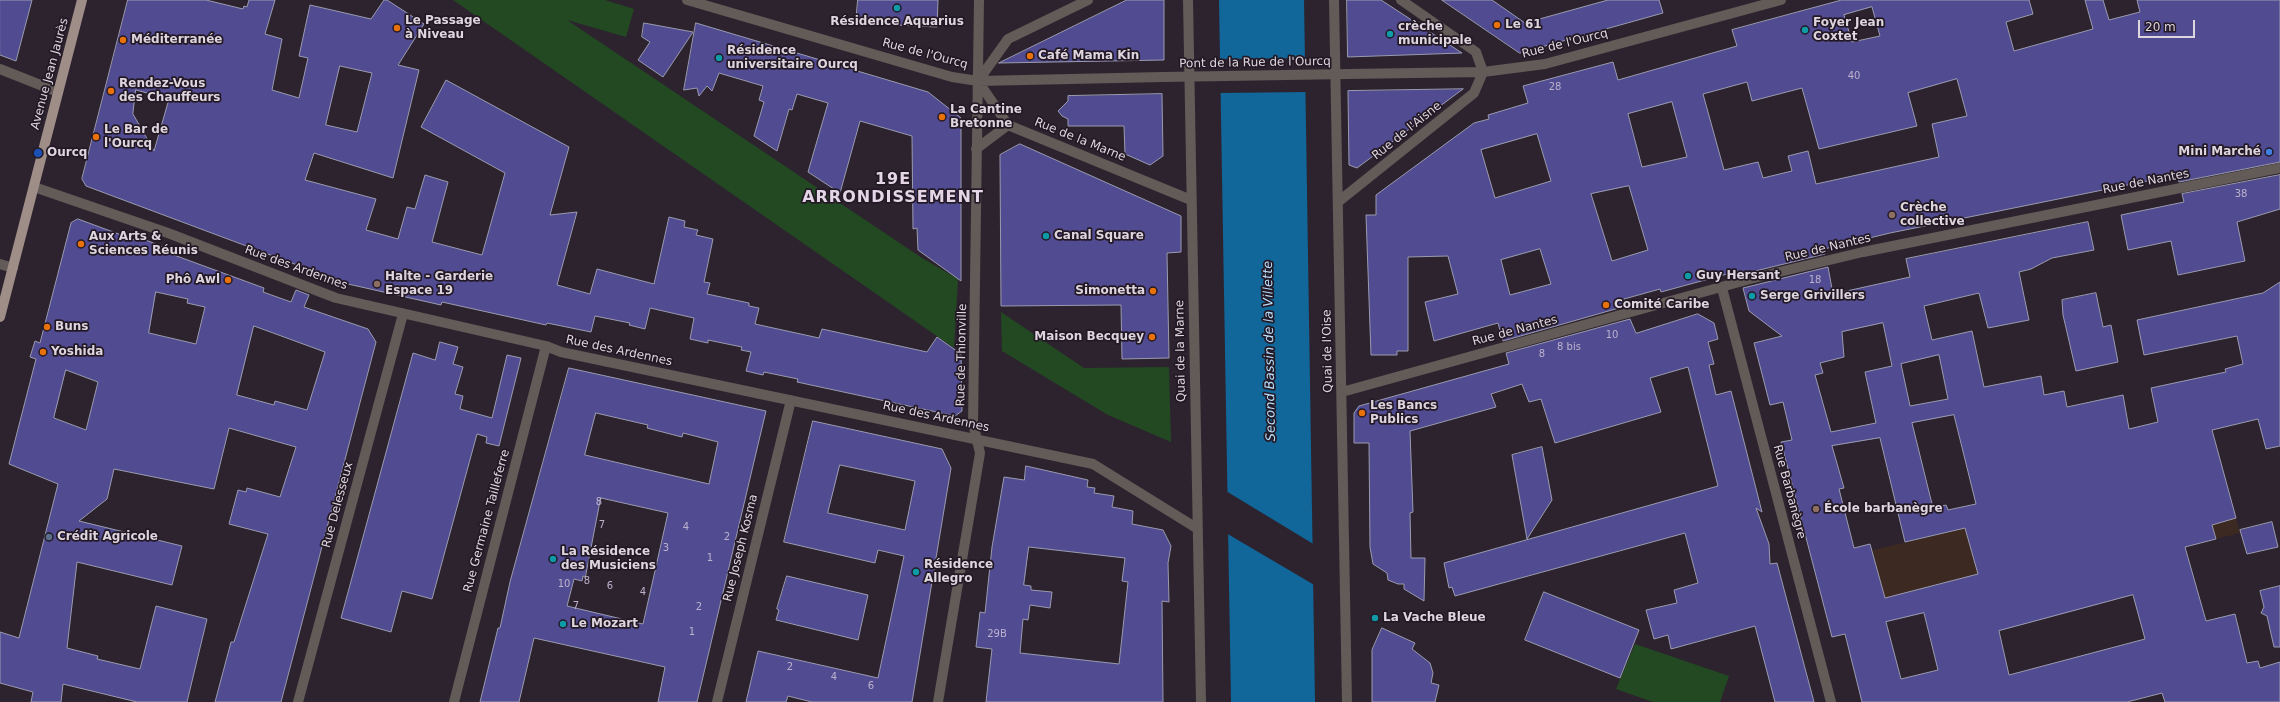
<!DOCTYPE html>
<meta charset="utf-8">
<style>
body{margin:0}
#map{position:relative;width:2280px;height:702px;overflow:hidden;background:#2d232f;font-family:"DejaVu Sans",sans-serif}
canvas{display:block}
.scale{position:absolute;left:2138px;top:20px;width:57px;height:18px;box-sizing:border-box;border:2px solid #ded6df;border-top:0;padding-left:5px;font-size:12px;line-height:14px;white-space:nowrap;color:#ded6df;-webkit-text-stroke:3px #231925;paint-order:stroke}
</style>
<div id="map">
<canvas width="2280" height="702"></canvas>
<div class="scale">20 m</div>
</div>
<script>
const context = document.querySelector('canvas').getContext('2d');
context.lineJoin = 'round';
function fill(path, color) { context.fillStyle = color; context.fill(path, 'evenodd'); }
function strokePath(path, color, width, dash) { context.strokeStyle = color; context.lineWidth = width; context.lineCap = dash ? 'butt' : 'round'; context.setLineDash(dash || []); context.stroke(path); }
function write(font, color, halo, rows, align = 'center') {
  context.font = font + ' "DejaVu Sans",sans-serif'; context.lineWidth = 3.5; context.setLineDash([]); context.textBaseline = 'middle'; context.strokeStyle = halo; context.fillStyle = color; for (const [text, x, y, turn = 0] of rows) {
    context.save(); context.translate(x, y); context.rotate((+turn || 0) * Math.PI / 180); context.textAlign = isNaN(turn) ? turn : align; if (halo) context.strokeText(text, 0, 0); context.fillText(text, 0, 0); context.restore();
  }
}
const education = new Path2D(`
 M2212 430 2240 533 1866 627 1877 577 1879 576 1869 551 1953 531 1954 529 2135 449Z`);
const green = new Path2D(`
 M450 0H605L634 9 626 37 567 20 922 258 958 279 954 348 453 0Z
 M1001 312 1084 368 1169 367 1171 442 1108 415 1002 351Z
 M1635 644 1729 676 1720 702H1653L1616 689Z`);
const water = new Path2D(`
 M1219 0H1304L1315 702H1231Z`);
const pier = new Path2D(`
 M1307 58V92L1219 93 1218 59Z
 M1226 491 1315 545 1316 586 1226 533Z`);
const building = new Path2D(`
 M0 0H32L16 61 0 55Z
 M128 0H206L243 9 244 6 247 7 249 0H275L265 34 282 39 272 90 299 98 308 58 299 56 310 5 371 19 384 0H387L424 24 398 65 419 70 393 178 314 153 305 180 376 199 366 230 398 239 407 207 415 209 425 175 448 182 432 242 482 255 505 173 421 127 446 80 569 147 550 215 577 212 557 285 590 294 597 269 654 284 669 217 685 221 684 227 698 230 696 235 713 239 704 282 710 283 707 294 749 303V306L759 308 755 324 819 338 822 329 927 352 937 337 961 354 962 411 955 416 797 382 798 379 764 372 763 375 746 371 751 352 741 350 742 347 708 340V343L690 339 694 318 650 308 645 329 629 325 630 323 595 316 591 332 547 323 546 325 442 302 441 305 348 284 86 186 82 179ZM340 66 372 73 357 132 326 125ZM136 90 169 99 154 151 133 114Z
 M858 0H938L937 27 856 23Z
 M1127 0H1164V60L999 63Z
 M1347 0H1381L1462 53 1348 57Z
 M1442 0H1492L1525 23 1608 0H1659L1663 13 1520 53Z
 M1842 0H2029L2033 14 2006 22 2014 51 2093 29 2085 0H2103L2109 20 2140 12 2137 0H2280V162L2179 182 2177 175 1890 233 1824 249 1825 254 1739 275 1738 271 1661 292 1660 289 1624 299 1626 306 1503 341 1498 323 1434 341 1425 302 1458 294 1448 256 1408 257V351H1397V355H1371L1366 215H1376V195L1474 123 1489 119 1488 115 1528 103 1523 86 1613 62 1618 80 1737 46 1732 30ZM1872 7 1880 36 1852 42 1844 15ZM1957 79 1967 116 1932 124 1939 157 1816 184 1808 151 1788 156 1792 171 1763 178 1758 162 1724 170 1703 94 1747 82 1752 101 1802 88 1819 149 1917 126 1908 93ZM1672 102 1687 157 1642 167 1628 114ZM1537 134 1551 181 1495 198 1481 150ZM1629 186 1648 250 1612 261 1591 194ZM1540 249 1551 284 1510 295 1501 260Z
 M644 23 693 32 663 77 638 60 650 42 642 37Z
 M696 23 928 92 961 118V281L918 250 917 228 913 229 912 136 860 121 840 193 808 172 828 103 797 94 792 110 789 109 777 151 754 136 764 102 759 100 763 86 719 73 712 91 707 86 699 96 697 88 684 90Z
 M1463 89 1357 168 1349 165 1348 91Z
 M1162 94 1163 156 1150 165 1125 154 1124 126H1068V119L1062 116 1058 111 1068 101V96Z
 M1020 144 1181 216V252L1167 253 1169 358 1122 359 1121 305 1001 306 1000 155Z
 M2280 175V209L2237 222 2245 261 2178 275 2171 241 2128 250 2121 215 2184 202 2182 194Z
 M78 219 135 240 136 236 163 247V251L264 288 263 292 291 302 296 290 309 295 304 307 368 329 376 342 281 702H215L231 642H234L268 534 229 524 238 490 246 492 247 488 280 497 296 447 229 428 214 489 114 469 107 499 79 521 182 546 172 585 77 562 67 648 98 656 97 659 140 669 156 606 207 619 187 702H137L63 684 61 702H31L33 692 0 683V632L19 638 58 484 9 464 36 359 30 357 35 341 40 343 71 223ZM156 292 188 299 187 303 205 307 196 344 149 333ZM254 326 325 352 307 410 275 401 274 405 237 395ZM66 370 98 382 86 430 54 418Z
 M2088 222 2094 250 2052 258 2031 269 2019 272 2029 320 1988 328 1979 293 1924 306 1932 340 1972 331 1984 387 2041 376 2044 395 2064 391 2067 407 2123 395 2129 429 2158 422 2151 388 2226 372 2225 369 2243 364 2237 336 2144 355 2137 320 2263 293 2280 282V446L2266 449 2258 419 2212 430 2236 518 2212 525 2216 539 2185 547 2206 621 2235 614 2247 663 2258 661 2260 668 2280 662V702H2165L2162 693 2127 702H1862L1845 634 1832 637 1781 442 1792 440 1783 402 1770 405 1754 343 1782 336 1749 311 1743 288 1828 267 1833 294 1910 277 1906 259ZM1883 323 1892 366 1865 372 1876 423 1831 432 1815 375 1823 373 1820 363 1844 357 1842 332ZM1939 355 1948 399 1910 406 1901 364ZM1954 415 1976 504 1948 510 1946 505 1933 508 1912 423ZM1880 438 1905 542 1965 528 1978 574 1885 598 1870 544 1854 548 1839 489 1844 488 1832 446ZM2133 595 2145 639 2009 675 1999 631ZM1924 613 1938 670 1901 679 1886 622Z
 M2096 293 2103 327 2111 325 2118 362 2076 371 2063 315 2062 300Z
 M1698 314 1714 323 1718 339 1708 342 1714 364 1709 365 1716 395 1731 391 1762 512 1756 508 1769 544 1770 564 1777 563 1814 702H1775L1755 626 1671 649 1668 635 1654 639 1646 610 1677 603 1674 590 1698 583 1685 533 1455 596 1452 587 1449 588 1444 563 1718 486 1688 367 1650 378 1661 412 1555 443 1541 399 1529 402 1522 384 1491 394 1496 407 1410 431 1413 512 1410 513 1411 558H1425L1424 601 1404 589V584H1398L1388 580 1387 573 1373 564 1370 547 1369 443H1354V413L1359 406 1509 364 1506 353 1630 319 1636 333Z
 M440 342 458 347 453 364 463 367 455 394 463 396 460 409 492 418 507 355 521 358 499 446 486 443 487 437 477 434 432 599 402 591 391 632 341 618 413 353 435 360Z
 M569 368 766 411 697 702H658L665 667 534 638 519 702H480L498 628H500L510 582ZM596 413 648 425 647 428 682 437 683 433 718 442 709 484 585 455ZM601 498 668 513 643 624 567 606 574 579 582 581 583 576 585 577Z
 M813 421 942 449 951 468 912 702H812L788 696 786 702H746L758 651 878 678 904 556 878 550 875 563 784 542ZM840 465 915 481 905 530 828 513Z
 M1542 447 1552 500 1527 539 1512 455Z
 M1026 466 1088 480 1087 487 1095 488 1094 493 1114 496 1112 507 1133 511 1132 524 1163 530 1171 546 1168 563 1169 602 1162 601 1163 702H986L992 649 976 647 980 612 985 613 992 547 1004 477 1024 480ZM1029 547 1125 558 1122 581 1128 582 1119 664 1020 653 1023 619 1028 620 1030 605 1050 608 1052 592 1031 590V586L1024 585Z
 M2272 522 2278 547 2247 554 2240 530Z
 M787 576 868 595 858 640 776 620 779 610 777 609Z
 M2280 586V647H2274L2267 616 2261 613 2264 607 2260 591Z
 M1544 592 1639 630 1620 678 1525 640Z
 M1382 628 1415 643 1412 649 1430 663 1433 673 1431 683 1439 685 1435 702H1372V650Z`);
const minor = new Path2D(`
 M687 0 952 77 978 81 1163 77
 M1188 0 1201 702
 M1334 0 1347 702
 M0 69 58 92
 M1348 74 1483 72 1545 64 1781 0
 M978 81 1008 125 1191 200
 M978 81 1008 39 1088 0
 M976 149 1008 125
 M34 187 168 233 336 298 546 346 561 352 1093 464 1198 529
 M1338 202 1474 93 1483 72 1476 52 1401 0
 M0 264 13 268
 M1722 288 1831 702
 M1342 392 1750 279 1863 252 2280 168
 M298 702 403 314
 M454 702 546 346
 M717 702 791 400
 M938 702 980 453 973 423 979 0`);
const major = new Path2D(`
 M0 317 82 0`);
const minorBridge = new Path2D(`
 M1163 77 1348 74`);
const markers = [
 [897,8,4,"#0f9aa8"],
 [1497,25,4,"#e8710a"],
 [397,28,4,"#e8710a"],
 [1805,30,4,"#0f9aa8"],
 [1390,34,4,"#0f9aa8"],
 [123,40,4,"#e8710a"],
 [1030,56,4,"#e8710a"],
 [719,58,4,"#0f9aa8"],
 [111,91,4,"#e8710a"],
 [942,117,4,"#e8710a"],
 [96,137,4,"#e8710a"],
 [2269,152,4,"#3f7fe0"],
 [38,153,5,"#1a4fb4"],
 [1892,215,4,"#8d6e63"],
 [1046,236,4,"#0f9aa8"],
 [81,244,4,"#e8710a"],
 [1688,276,4,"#0f9aa8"],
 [228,280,4,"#e8710a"],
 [377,284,4,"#8d6e63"],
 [1153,291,4,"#e8710a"],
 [1752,296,4,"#0f9aa8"],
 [1606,305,4,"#e8710a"],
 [47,327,4,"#e8710a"],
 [1152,337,4,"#e8710a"],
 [43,352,4,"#e8710a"],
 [1362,413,4,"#e8710a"],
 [1816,509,4,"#8d6e63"],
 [49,537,4,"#5c6f8a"],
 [553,559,4,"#0f9aa8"],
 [916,572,4,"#0f9aa8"],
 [1375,618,4,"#0f9aa8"],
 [563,624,4,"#0f9aa8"]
];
const numberNames = [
 ["40",1854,76],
 ["28",1555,87],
 ["38",2241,194],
 ["18",1815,280],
 ["10",1612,335],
 ["8 bis",1569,347],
 ["8",1542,354],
 ["8",599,502],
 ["7",602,525],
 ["4",686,527],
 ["2",727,537],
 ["3",666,548],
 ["1",710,558],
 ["8",587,581],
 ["10",564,584],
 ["6",610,586],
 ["4",643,592],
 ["7",576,606],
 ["2",699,607],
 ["1",692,632],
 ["29B",997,634],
 ["2",790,667],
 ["4",834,677],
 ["6",871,686]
];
const poiNames = [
 ["Le Passage",405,21],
 ["à Niveau",405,35],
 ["Résidence Aquarius",897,22,"center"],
 ["Foyer Jean",1813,23],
 ["Coxtet",1813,37],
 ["Le 61",1505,25],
 ["crèche",1398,27],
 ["municipale",1398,41],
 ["Méditerranée",131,40],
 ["Résidence",727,51],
 ["universitaire Ourcq",727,65],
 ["Café Mama Kin",1038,56],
 ["Rendez-Vous",119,84],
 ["des Chauffeurs",119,98],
 ["La Cantine",950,110],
 ["Bretonne",950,124],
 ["Le Bar de",104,130],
 ["l'Ourcq",104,144],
 ["Mini Marché",2261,152,"right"],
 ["Ourcq",47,153],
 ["Crèche",1900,208],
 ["collective",1900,222],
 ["Canal Square",1054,236],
 ["Aux Arts &",89,237],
 ["Sciences Réunis",89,251],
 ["Guy Hersant",1696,276],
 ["Halte - Garderie",385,277],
 ["Espace 19",385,291],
 ["Phô Awl",220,280,"right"],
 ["Simonetta",1145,291,"right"],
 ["Serge Grivillers",1760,296],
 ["Comité Caribe",1614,305],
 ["Buns",55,327],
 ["Maison Becquey",1144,337,"right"],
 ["Yoshida",51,352],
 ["Les Bancs",1370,406],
 ["Publics",1370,420],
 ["École barbanègre",1824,509],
 ["Crédit Agricole",57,537],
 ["La Résidence",561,552],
 ["des Musiciens",561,566],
 ["Résidence",924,565],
 ["Allegro",924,579],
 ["La Vache Bleue",1383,618],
 ["Le Mozart",571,624]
];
const streetNames = [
 ["Rue de l'Ourcq",1565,44,-14],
 ["Rue de l'Ourcq",925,54,15],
 ["Pont de la Rue de l'Ourcq",1255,63,-1],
 ["Avenue Jean Jaurès",50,74,-75],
 ["Rue de l'Aisne",1407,131,-39],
 ["Rue de la Marne",1080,140,22],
 ["Rue de Nantes",2146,182,-11],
 ["Rue de Nantes",1828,248,-13],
 ["Rue des Ardennes",296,268,20],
 ["Rue de Nantes",1515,331,-15],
 ["Rue des Ardennes",619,351,12],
 ["Quai de la Marne",1181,351,-91],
 ["Quai de l'Oise",1328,351,-91],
 ["Rue de Thionville",962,355,-89],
 ["Rue des Ardennes",936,417,12],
 ["Rue Barbanègre",1789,492,75],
 ["Rue Delesseux",338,505,-75],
 ["Rue Germaine Tailleferre",487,521,-75],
 ["Rue Joseph Kosma",741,548,-76]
];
const waterNames = [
 ["Second Bassin de la Villette",1270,351,-91]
];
const districtNames = [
 ["19E",893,180],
 ["ARRONDISSEMENT",893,198]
];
fill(education, '#3c2922');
fill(green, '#224922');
fill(water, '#11669a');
fill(pier, '#2d232f');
fill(building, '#514b92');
strokePath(building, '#9a9bae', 1);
strokePath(minor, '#635b57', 10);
strokePath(major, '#9f8e87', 10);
strokePath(minorBridge, '#635b57', 10);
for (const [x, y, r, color] of markers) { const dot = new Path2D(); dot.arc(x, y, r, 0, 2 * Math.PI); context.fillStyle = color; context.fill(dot); strokePath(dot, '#231925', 1.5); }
write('10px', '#bbb3cc', null, numberNames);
write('bold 12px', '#ded6df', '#231925', poiNames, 'left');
write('12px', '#ded6df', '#231925', streetNames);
write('italic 13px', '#badffd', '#231925', waterNames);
context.letterSpacing = '1px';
write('bold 16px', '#e4d6e6', '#231925', districtNames);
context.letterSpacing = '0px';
</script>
